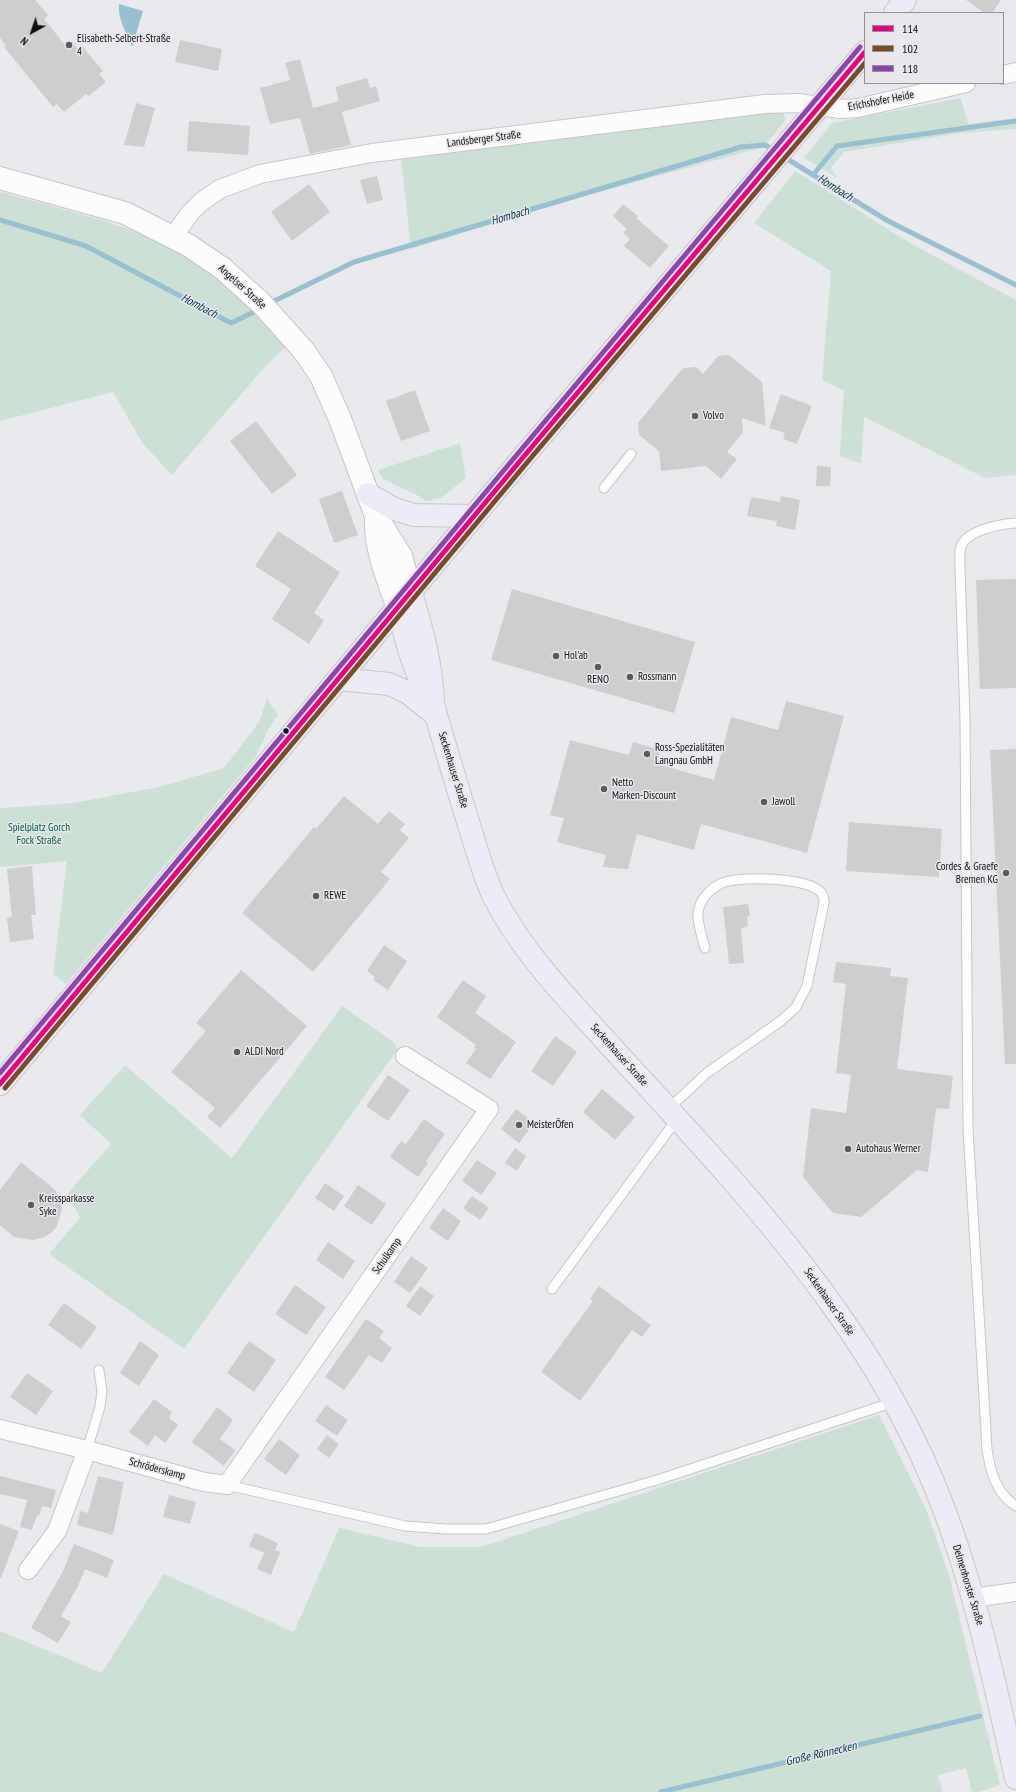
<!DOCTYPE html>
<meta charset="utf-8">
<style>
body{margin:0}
#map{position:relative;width:1016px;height:1792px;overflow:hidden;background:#e8e9ec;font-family:"PT Sans Narrow",sans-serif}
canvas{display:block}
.legend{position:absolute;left:864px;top:12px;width:140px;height:72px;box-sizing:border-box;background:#e7e8ed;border:1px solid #909195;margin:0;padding:5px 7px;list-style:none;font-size:12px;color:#0e0e10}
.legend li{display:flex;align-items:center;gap:8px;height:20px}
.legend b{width:20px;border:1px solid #909195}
.north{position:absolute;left:12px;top:12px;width:40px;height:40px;-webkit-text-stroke:3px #e7e8ed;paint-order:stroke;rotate:220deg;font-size:11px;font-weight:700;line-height:16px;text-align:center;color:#0e0e10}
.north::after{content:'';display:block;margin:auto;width:14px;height:18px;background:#0e0e10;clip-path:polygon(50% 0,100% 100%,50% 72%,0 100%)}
</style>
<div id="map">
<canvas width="1016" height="1792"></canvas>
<ul class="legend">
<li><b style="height:5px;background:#e5007d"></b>114</li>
<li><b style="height:5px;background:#7a4b2a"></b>102</li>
<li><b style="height:5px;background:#8e44ad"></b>118</li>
</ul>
<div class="north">N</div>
</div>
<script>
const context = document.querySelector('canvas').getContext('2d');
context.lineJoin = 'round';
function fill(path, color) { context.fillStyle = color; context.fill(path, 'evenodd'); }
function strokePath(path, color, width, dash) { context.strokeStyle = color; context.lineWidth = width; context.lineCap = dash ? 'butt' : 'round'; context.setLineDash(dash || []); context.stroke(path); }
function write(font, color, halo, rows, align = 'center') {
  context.font = font + ' "PT Sans Narrow",sans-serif'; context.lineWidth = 3; context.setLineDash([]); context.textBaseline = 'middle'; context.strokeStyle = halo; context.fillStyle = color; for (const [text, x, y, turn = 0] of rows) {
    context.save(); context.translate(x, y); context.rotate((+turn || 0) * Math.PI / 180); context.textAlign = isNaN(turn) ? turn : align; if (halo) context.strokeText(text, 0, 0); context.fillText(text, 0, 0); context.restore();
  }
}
const green = new Path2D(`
 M961 98 968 124 1016 118V129L960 133 844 152 831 168 837 178 804 158 832 123Z
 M761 112H782L786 119 764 147 580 197 411 249 401 159Z
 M795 171 910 243 1016 300V475L985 478 864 417 861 464 840 456 844 391 822 380 831 271 754 223Z
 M0 192C73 213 154 227 214 276 241 297 263 322 285 347L263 369 172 475 143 444 113 392 0 421Z
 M460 443 466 478 441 498 426 501 417 495 383 479 378 470Z
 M267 698 278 715 269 728 256 756 66 984 53 974 67 861 0 867V808L73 803 159 787 224 768 259 722Z
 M342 1006 395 1043 397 1050 184 1349 49 1254 80 1218 68 1193 111 1144 80 1115 125 1065 232 1158Z
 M879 1415 926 1509 949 1575 1000 1785 978 1792H972L966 1768 938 1775 942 1792H0V1631L102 1673 164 1574 294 1632 339 1528 421 1547H481Z`);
const water = new Path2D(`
 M119 4 143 11 132 47C127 34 117 18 119 4Z`);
const stream = new Path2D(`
 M784 157 888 221 1016 285
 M813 175 837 146 1016 121
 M0 220 86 246 231 323 260 309
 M268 304 354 262 741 147 765 145 774 150
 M661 1792 980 1716`);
const building = new Path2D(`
 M0 0H35L48 15 44 19 66 46 72 41 78 49 82 46 103 71 99 74 106 82 88 96 86 94 64 112 57 104 53 107 4 47 6 46 0 38Z
 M966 0H1001L992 13H985Z
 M180 40 222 49 218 71 175 62Z
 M300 59 313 108 339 101 335 87 367 78 370 88 376 86 380 101 342 112 351 145 310 154 300 118 270 124 260 88 290 80 285 63Z
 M136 103 155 108 144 147 124 145Z
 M189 121 250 126 248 155 187 151Z
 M377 176 383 200 367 204 360 180Z
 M309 184 330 212 292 241 271 212Z
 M623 204 638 216 636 218 669 246 650 268 624 246 630 239 623 233 627 229 613 216Z
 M729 355 762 382 766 426 742 418 743 432 727 452 737 459 721 479 706 466 661 471 659 451 639 435 638 423 683 368 696 367 703 374 718 356Z
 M415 390 430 431 401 441 386 401Z
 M781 394 812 406 797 444 783 439 785 433 769 428Z
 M256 421 297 475 272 494 230 441Z
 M817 466 831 467 830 486H816Z
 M342 491 358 535 334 543 319 499Z
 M781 496 800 500 795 530 776 526 777 521 747 516 751 497 780 502Z
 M278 531 340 572 314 613 324 620 309 644 272 619 291 589 255 566Z
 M1016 579V688L980 689 976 580Z
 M512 589 695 642 674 713 491 660Z
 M786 701 844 716 807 853 701 824 694 850 637 834 628 869 603 867 606 855 557 842 564 818 550 815 570 740 629 755 633 742 660 750 657 764 714 780 731 717 778 730Z
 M1016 749V1064H1005L990 750Z
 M344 796 378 824 389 811 405 824 400 830 409 838 381 872 390 879 313 972 242 913 314 827 316 829Z
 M849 822 942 829 939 877 846 871Z
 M32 866 36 915H31L34 939 10 942 7 918 12 917 7 869Z
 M748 904 750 916 747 917 748 927 741 928 744 963 729 964 723 907Z
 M384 945 407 961 388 990 373 980 375 977 367 971Z
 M836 962 891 968 890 976 908 978 897 1069 953 1076 949 1109 936 1108 928 1172 917 1170 861 1217 833 1213 803 1177 811 1108 846 1113 851 1075 836 1073 846 984 833 982Z
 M241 970 307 1026 220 1128 207 1117 215 1108 171 1072 206 1031 196 1023Z
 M463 980 486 996 475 1013 516 1042 490 1079 466 1063 476 1049 474 1048 476 1045 437 1017Z
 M555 1036 577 1052 553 1086 531 1071Z
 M388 1075 410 1090 388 1121 366 1106Z
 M602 1089 635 1117 615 1140 583 1112Z
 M516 1109 534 1123 519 1143 501 1129Z
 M424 1119 445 1134 426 1161 428 1163 418 1177 390 1157 401 1141 406 1144Z
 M515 1148 526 1156 517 1171 505 1163Z
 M477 1160 497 1173 481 1195 462 1181Z
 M21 1162 54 1189 58 1195 62 1208 57 1226 52 1232 44 1237 33 1240 14 1237 0 1225V1190Z
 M325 1183 344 1196 334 1211 315 1198Z
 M358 1185 386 1204 372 1225 344 1206Z
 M472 1196 489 1208 480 1220 463 1208Z
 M443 1208 461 1221 448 1241 429 1228Z
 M328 1242 355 1261 343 1279 316 1260Z
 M411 1256 428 1268 410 1293 394 1282Z
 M295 1285 326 1307 306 1335 275 1314Z
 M420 1286 434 1296 420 1316 406 1306Z
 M599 1286 651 1325 642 1337 632 1330 580 1401 541 1372 593 1301 590 1299Z
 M64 1303 97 1327 81 1349 48 1325Z
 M366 1319 384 1331 379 1338 392 1348 382 1363 369 1355 344 1390 325 1377Z
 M140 1341 159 1355 139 1386 120 1373Z
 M249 1341 276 1360 254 1392 227 1373Z
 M27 1373 53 1391 36 1415 10 1397Z
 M154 1399 172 1412 169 1418 178 1425 165 1443 155 1435 148 1446 129 1432Z
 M326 1405 348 1420 337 1436 315 1421Z
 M217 1407 233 1420 220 1439 235 1450 224 1466 192 1442Z
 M327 1435 339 1444 329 1458 317 1449Z
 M279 1439 300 1455 286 1475 264 1459Z
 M0 1476 56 1490 51 1508 42 1506 39 1516 37 1515 32 1530 20 1527 27 1500 0 1494Z
 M98 1476 124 1482 113 1535 77 1525 80 1511 88 1513Z
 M169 1495 196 1502 190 1524 163 1517Z
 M0 1524 19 1531 1 1578H0Z
 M255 1533 278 1543 275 1550 280 1552 271 1575 257 1569 264 1553 249 1546Z
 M74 1544 114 1560 107 1578 85 1569 78 1586 61 1616 71 1622 58 1643 31 1628 63 1571Z`);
const lane = new Path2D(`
 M604 488 631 454
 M1016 523C1001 524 966 530 961 547 959 553 960 562 960 569L965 719 968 1128 987 1449C990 1470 996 1494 1016 1506
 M668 1109 707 1073 782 1020 796 1007 807 986 824 903C824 901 824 897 822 894 812 877 736 875 720 884 709 890 700 900 698 912 697 923 702 937 705 948
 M552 1289 677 1119
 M87 1450 100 1407 102 1391 99 1370
 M227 1485 405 1526 446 1529H486L657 1480 894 1402`);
const street = new Path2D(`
 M1003 75 1016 72
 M173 237 190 213 201 202 220 189 260 174 372 153 765 104 798 103 840 109 858 108 966 83
 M0 1429 87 1450 204 1482 227 1485 489 1109 405 1056
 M28 1570 57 1531 87 1450
 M973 1598 1016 1592`);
const secondary = new Path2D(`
 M0 178 125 213 188 245 222 268 261 303 304 351 321 376 340 419 376 516 401 556 411 593
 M376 519C375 550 388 580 398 608`);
const primary = new Path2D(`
 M895 13 905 0
 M368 494 394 509 414 515 474 516
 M411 593C422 630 432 665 433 704 443 740 454 776 465 812 474 840 481 868 493 895 523 955 572 1003 616 1052 692 1135 770 1217 835 1309 872 1361 906 1418 931 1477 972 1573 993 1676 1016 1778
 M398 608 409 650 424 691
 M338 679 389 684 407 692 436 715
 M0 1084 525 455 865 52`);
const bus1 = new Path2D(`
 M0 1084 525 455 865 52`);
const bus2 = new Path2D(`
 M5 1088 530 459 865 63`);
const bus3 = new Path2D(`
 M0 1073 520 451 860 47`);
const markers = [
 [69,45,4,"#5a5b5d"],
 [695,416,4,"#5a5b5d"],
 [556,656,4,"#5a5b5d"],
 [598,667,4,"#5a5b5d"],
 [630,677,4,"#5a5b5d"],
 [286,731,3.5,"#0e0e10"],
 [647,754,4,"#5a5b5d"],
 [604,789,4,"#5a5b5d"],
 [764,802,4,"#5a5b5d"],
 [1006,873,4,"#5a5b5d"],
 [316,896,4,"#5a5b5d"],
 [237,1052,4,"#5a5b5d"],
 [519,1125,4,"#5a5b5d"],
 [848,1149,4,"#5a5b5d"],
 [31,1205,4,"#5a5b5d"]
];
const poiNames = [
 ["Elisabeth-Selbert-Straße",77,39],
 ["4",77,52],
 ["Volvo",703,416],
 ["Hol'ab",564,656],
 ["Rossmann",638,677],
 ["RENO",598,680,"center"],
 ["Ross-Spezialitäten",655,748],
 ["Langnau GmbH",655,761],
 ["Netto",612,783],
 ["Marken-Discount",612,796],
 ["Jawoll",772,802],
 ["Cordes & Graefe",998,867,"right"],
 ["Bremen KG",998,880,"right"],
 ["REWE",324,896],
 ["ALDI Nord",245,1052],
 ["MeisterÖfen",527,1125],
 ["Autohaus Werner",856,1149],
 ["Kreissparkasse",39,1199],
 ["Syke",39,1212]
];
const streetNames = [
 ["Erichshofer Heide",881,101,-11],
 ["Landsberger Straße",484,139,-7],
 ["Angelser Straße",242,287,42],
 ["Seckenhauser Straße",453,770,73],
 ["Seckenhauser Straße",619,1055,48],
 ["Schulkamp",387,1256,-55],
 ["Seckenhauser Straße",829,1302,55],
 ["Schröderskamp",157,1469,15],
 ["Delmenhorster Straße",968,1585,73]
];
const parkNames = [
 ["Spielplatz Gorch",39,828],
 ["Fock Straße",39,841]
];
const waterNames = [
 ["Hombach",835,188,32],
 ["Hombach",510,216,-16],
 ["Hombach",199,306,28],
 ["Große Rönnecken",821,1754,-13]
];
fill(green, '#cce0d5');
fill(water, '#98c0cf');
strokePath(stream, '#98c0cf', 5);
fill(building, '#cececf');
strokePath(lane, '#c6c6c9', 11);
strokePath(street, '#c6c6c9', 20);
strokePath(secondary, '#c6c6c9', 24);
strokePath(primary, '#c7c7c8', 24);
strokePath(lane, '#fcfcfc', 9);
strokePath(street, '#fcfcfc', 18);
strokePath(secondary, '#fcfcfc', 22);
strokePath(primary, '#eceaf2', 22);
strokePath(bus1, '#e5007d', 5);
strokePath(bus2, '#7a4b2a', 5);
strokePath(bus3, '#8e44ad', 5);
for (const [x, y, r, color] of markers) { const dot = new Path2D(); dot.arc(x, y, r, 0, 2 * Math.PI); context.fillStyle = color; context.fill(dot); strokePath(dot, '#e7e8ed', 1.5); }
write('11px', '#0e0e10', '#e7e8ed', poiNames, 'left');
write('11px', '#0e0e10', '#e7e8ed', streetNames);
write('11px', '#005a37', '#e7e8ed', parkNames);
write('italic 12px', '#003544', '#e7e8ed', waterNames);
</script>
